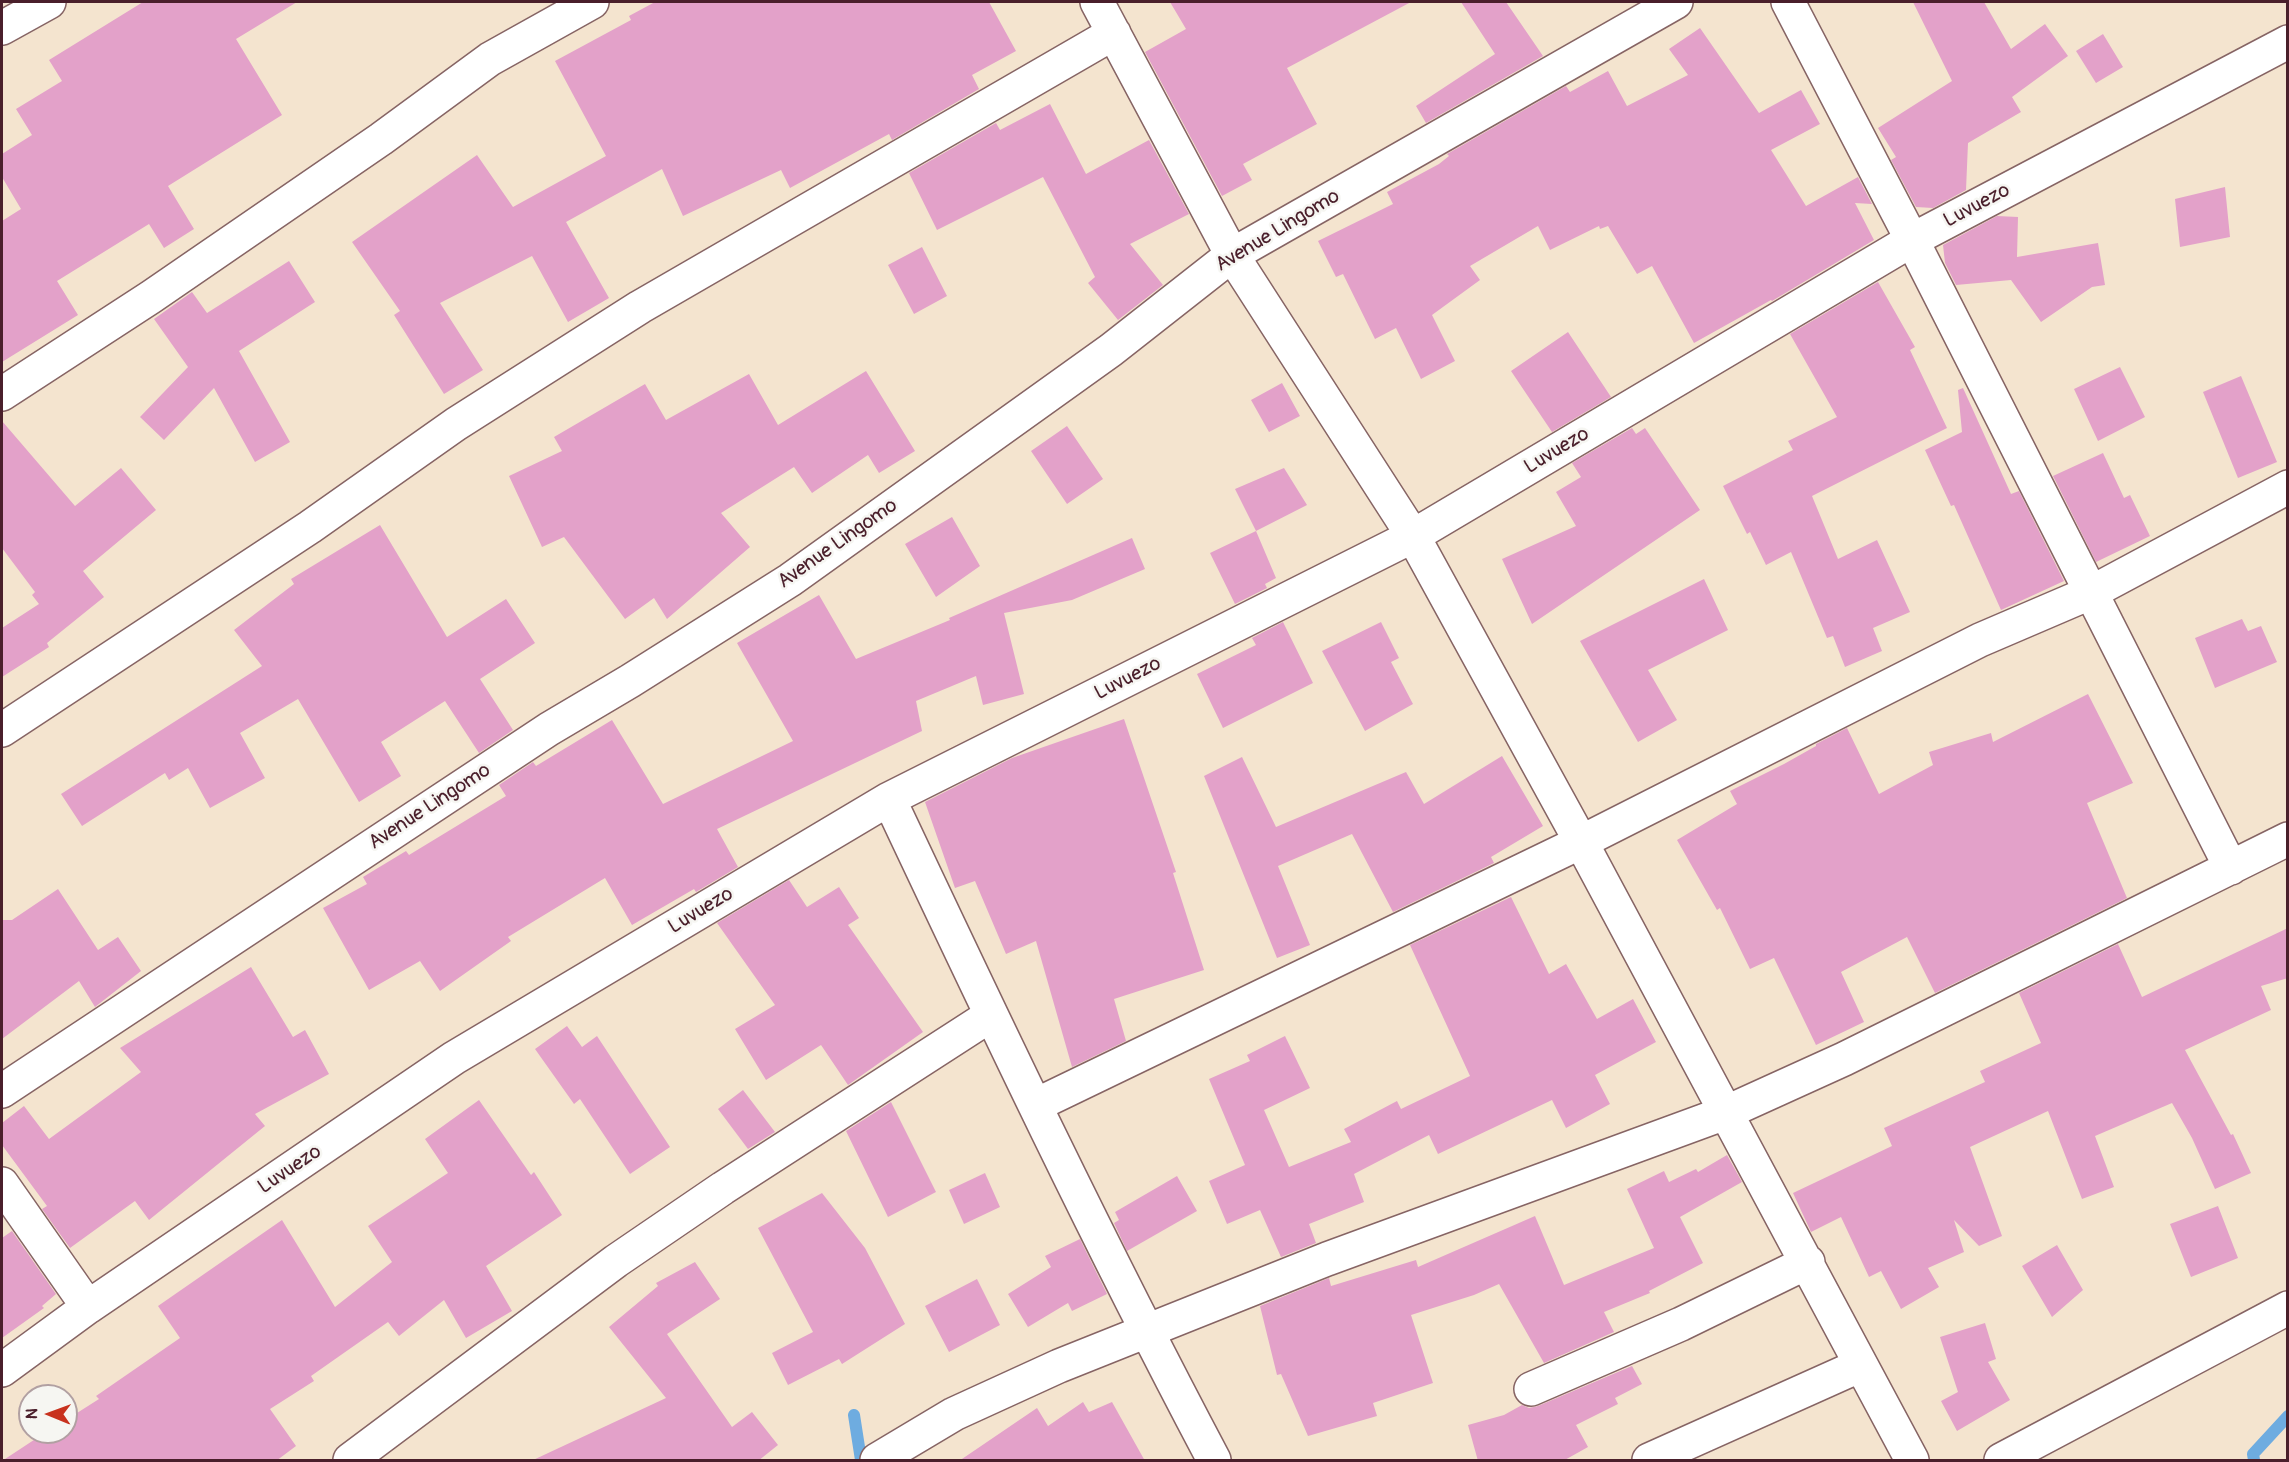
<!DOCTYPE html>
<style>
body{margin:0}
#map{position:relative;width:2289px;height:1462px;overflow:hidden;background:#f4e4cf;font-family:Pangolin,sans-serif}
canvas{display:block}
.frame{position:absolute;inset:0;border:3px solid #4a1f2b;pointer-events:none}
.north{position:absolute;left:18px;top:1384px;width:60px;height:60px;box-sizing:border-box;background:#f6f6f2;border:2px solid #b1a0a2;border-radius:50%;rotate:271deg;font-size:16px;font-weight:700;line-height:24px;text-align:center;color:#4a1f2b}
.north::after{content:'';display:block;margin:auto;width:21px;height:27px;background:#c8321e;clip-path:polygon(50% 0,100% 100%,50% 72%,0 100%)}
</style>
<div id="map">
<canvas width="2289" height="1462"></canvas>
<div class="frame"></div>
<div class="north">N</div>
</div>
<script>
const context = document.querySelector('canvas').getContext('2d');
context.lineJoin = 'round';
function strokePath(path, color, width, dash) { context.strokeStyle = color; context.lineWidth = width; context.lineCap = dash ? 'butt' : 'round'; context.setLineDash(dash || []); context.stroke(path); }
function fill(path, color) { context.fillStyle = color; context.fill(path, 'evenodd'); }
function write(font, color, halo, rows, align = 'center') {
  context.font = font + ' Pangolin,sans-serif'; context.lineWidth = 5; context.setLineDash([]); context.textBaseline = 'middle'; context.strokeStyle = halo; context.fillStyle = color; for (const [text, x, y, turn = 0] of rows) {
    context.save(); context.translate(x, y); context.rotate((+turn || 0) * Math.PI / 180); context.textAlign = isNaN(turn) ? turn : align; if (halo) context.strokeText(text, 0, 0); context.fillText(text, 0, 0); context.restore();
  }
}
const stream = new Path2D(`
 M854 1415 861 1460
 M2254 1460 2253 1454 2288 1416`);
const building = new Path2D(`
 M143 2H297L236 39 282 115 168 186 194 229 164 248 149 224 57 281 78 315 2 362V221L21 209 2 177V154L32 135 16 109 62 81 49 60Z
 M655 2H989L1016 51 972 75 979 89 892 140 889 134 790 188 781 170 683 216 662 169 566 222 609 298 568 322 532 256 440 303 483 370 444 394 394 315 400 311 352 242 477 155 513 207 606 156 555 61 631 20 629 16Z
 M1170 2H1411L1287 68 1317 124 1243 164 1252 180 1222 196 1145 52 1186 29Z
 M1461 2H1506L1543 56 1426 123 1416 106 1495 54Z
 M1913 2H1984L2011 49 2045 24 2068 56 2012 97 2021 112 1968 143 1966 190 1933 208 1916 207 1891 160 1896 157 1878 128 1952 81Z
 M1700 28 1759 113 1801 90 1820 124 1771 150 1806 206 1858 177 1872 204 1855 203 1874 240 1772 301 1771 300 1694 343 1652 266 1637 274 1608 226 1600 229 1599 226 1550 250 1538 226 1470 266 1480 280 1432 315 1455 361 1421 379 1396 328 1375 339 1343 274 1336 277 1318 241 1393 204 1387 192 1439 164 1449 156 1447 154 1566 86 1570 92 1608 71 1627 106 1688 75 1669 49Z
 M2103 34 2123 67 2096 83 2076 51Z
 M1050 104 1086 174 1149 140 1189 214 1130 244 1163 285 1118 320 1088 283 1095 277 1043 177 937 230 909 173 996 123 1000 130Z
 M2225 187 2230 237 2180 247 2175 199Z
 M1997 216 2018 217 2017 257 2098 243 2105 285 2092 287 2041 322 2011 280 1956 285 1945 263 1943 245Z
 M922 247 947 296 914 314 888 265Z
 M289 261 315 302 239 351 290 442 255 462 214 388 164 440 140 417 188 367 154 319 192 292 207 313Z
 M1878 282 1915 347 1910 350 1947 428 1812 496 1838 559 1877 540 1910 612 1873 628 1882 651 1845 667 1833 636 1827 638 1791 552 1766 565 1750 532 1747 534 1723 486 1793 450 1788 441 1837 417 1790 334Z
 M1568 332 1611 397 1552 432 1511 371Z
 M2120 367 2145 417 2098 441 2074 389Z
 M866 371 915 451 879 473 868 455 812 493 794 467 721 513 750 547 667 619 654 598 625 619 564 537 542 547 509 476 562 451 554 437 645 384 666 420 749 374 778 425Z
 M2241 376 2277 462 2238 478 2203 392Z
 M1282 383 1300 416 1269 432 1251 400Z
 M1963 388 2011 494 2019 491 2064 581 2001 610 1954 505 1951 506 1925 450 1962 432 1958 390Z
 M2 421 75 506 121 468 156 510 83 571 104 597 47 643 49 647 2 677V628L39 604 32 595 35 592 2 548Z
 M1067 426 1103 479 1067 504 1031 451Z
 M1632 428 1636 434 1645 428 1700 510 1532 624 1502 559 1576 526 1556 492 1581 477 1572 463Z
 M2103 453 2124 498 2130 495 2150 536 2096 562 2053 476Z
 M1284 468 1307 505 1256 531 1235 489Z
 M952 517 980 566 936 597 905 544Z
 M380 525 447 637 506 599 535 643 480 679 513 730 479 753 445 701 381 742 401 776 359 802 298 699 240 733 265 778 210 808 188 768 169 780 165 773 82 826 61 794 262 666 234 630 294 584 291 579Z
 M1256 531 1276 578 1265 584 1267 588 1235 604 1210 553Z
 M1132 538 1145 569 1072 600 1004 613 1024 694 983 705 976 676 916 701 922 731 717 829 738 867 696 892 694 889 632 925 605 878 508 937 511 941 440 991 420 961 369 990 323 908 367 884 363 877 406 851 409 855 506 796 499 785 533 762 536 766 612 720 663 804 793 741 737 643 819 595 856 659 950 620 949 618Z
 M1704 579 1728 630 1648 670 1677 720 1638 742 1580 641Z
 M2242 619 2248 631 2261 626 2277 662 2215 688 2195 638Z
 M1283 622 1313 683 1223 728 1197 674 1256 645 1252 638Z
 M1381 622 1399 658 1391 662 1413 704 1365 731 1322 651Z
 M2088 694 2133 783 2087 803 2127 898 1935 993 1907 937 1841 972 1864 1022 1816 1045 1774 958 1750 969 1720 908 1717 910 1677 840 1737 804 1730 791 1784 764 1816 746V744L1847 728 1879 794 1933 765 1929 752 1991 733 1993 742Z
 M1124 719 1176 872 1173 873 1204 970 1114 999 1126 1041 1072 1067 1036 941 1006 954 975 881 955 888 925 802 1012 758Z
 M1502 756 1543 826 1491 857 1494 863 1393 912 1352 834 1278 866 1310 945 1277 958 1204 776 1242 757 1276 827 1406 772 1424 804Z
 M789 880 807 907 839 887 859 918 848 925 923 1032 848 1085 821 1045 766 1080 735 1029 775 1005 717 923Z
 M58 889 98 950 118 937 141 971 95 1007 79 981 2 1039V920H12Z
 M1511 897 1549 974 1566 964 1597 1019 1633 999 1656 1042 1595 1075 1610 1104 1566 1128 1552 1100 1438 1154 1429 1135 1354 1174 1364 1202 1309 1224 1316 1243 1281 1257 1260 1210 1227 1224 1209 1181 1245 1165 1209 1079 1250 1061 1247 1055 1285 1036 1310 1088 1264 1110 1289 1167 1351 1142 1344 1129 1397 1101 1401 1109 1470 1076 1410 945Z
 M2288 928V978L2261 986 2271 1010 2185 1050 2231 1135 2233 1134 2251 1173 2215 1189 2192 1138 2172 1103 2095 1136 2114 1187 2082 1199 2048 1111 1970 1147 2002 1236 1979 1246 1954 1220 1964 1252 1928 1268 1939 1287 1901 1309 1881 1271 1869 1277 1841 1217 1811 1232 1793 1193 1892 1146 1884 1128 1985 1082 1980 1071 2041 1043 2019 993 2118 944 2142 997Z
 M251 967 293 1037 305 1030 329 1074 255 1114 265 1126 149 1220 135 1201 70 1248 42 1209 47 1206 2 1145V1123L24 1106 49 1139 141 1072 120 1048Z
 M567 1026 582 1047 597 1036 670 1147 630 1174 580 1099 574 1104 535 1049Z
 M743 1090 775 1132 748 1149 718 1109Z
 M479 1100 531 1175 534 1172 562 1215 486 1266 512 1311 466 1338 444 1300 399 1336 388 1322 311 1376 314 1381 270 1409 296 1446 276 1461H2L46 1432H66V1420L99 1399 96 1396 180 1338 158 1306 282 1220 335 1307 392 1262 368 1226 448 1173 425 1139Z
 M891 1102 936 1192 888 1217 846 1131Z
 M1727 1155 1742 1182 1680 1217 1703 1263 1649 1291 1650 1293 1604 1312 1614 1332 1544 1363 1499 1284 1474 1295 1411 1315 1433 1383 1373 1403 1377 1416 1308 1436 1281 1374 1277 1375 1260 1306 1329 1278 1331 1286 1416 1260 1418 1267 1535 1216 1564 1285 1654 1248 1627 1189 1664 1171 1669 1182 1696 1169 1698 1172Z
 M985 1173 1000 1207 964 1224 949 1190Z
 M1177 1176 1197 1211 1127 1251 1114 1223 1119 1220 1115 1212Z
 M822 1193 865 1248 905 1324 842 1364 839 1359 788 1385 772 1353 813 1332 758 1228Z
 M2218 1206 2238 1258 2191 1277 2170 1224Z
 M12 1231 56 1294 42 1306 44 1308 2 1338V1238Z
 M1080 1239 1107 1294 1072 1311 1068 1303 1028 1327 1008 1294 1051 1267 1045 1256Z
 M2057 1245 2083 1290 2052 1317 2022 1266Z
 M695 1262 720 1299 667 1334 732 1427 752 1412 778 1445 758 1461H531L666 1398 609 1327 658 1286 656 1283Z
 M977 1279 1000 1325 949 1352 925 1306Z
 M1985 1323 1996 1359 1988 1362 2010 1400 1957 1431 1941 1401 1958 1392 1940 1337Z
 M1632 1366 1642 1384 1615 1398 1618 1404 1576 1425 1588 1447 1563 1461H1478L1468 1425 1504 1415 1522 1405 1529 1408 1538 1406Z
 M1083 1402 1089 1412 1112 1402 1145 1461H959L1037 1408 1048 1426Z`);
const minor = new Path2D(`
 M1097 2 1232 255 1413 536 1581 842 1912 1460
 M1788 2 1912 240 2231 868
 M2 28 49 2
 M2 394 151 297 381 139 490 59 592 2
 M2 730 310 527 456 424 640 307 1114 33
 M889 799C994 1022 1099 1243 1214 1460
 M2 1091 549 729 630 681 790 580 1111 350 1232 255 1676 2
 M1036 1105 1581 842 1980 640 2092 592 2288 487
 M2 1184 88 1307
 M2 1370 88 1307 454 1058 889 799 1413 536 1912 240 2288 42
 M1531 1389 1681 1324 1808 1262
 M350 1460 616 1261 723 1188 991 1015
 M877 1460 954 1414 1059 1366 1327 1259 1725 1113 1844 1059 2288 839
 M1649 1460 1861 1365
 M2001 1460 2288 1308`);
const streetNames = [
 ["Luvuezo",1977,206,-28],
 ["Avenue Lingomo",1278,231,-31],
 ["Luvuezo",1557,451,-31],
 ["Avenue Lingomo",838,544,-35],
 ["Luvuezo",1128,679,-27],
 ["Avenue Lingomo",430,807,-33],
 ["Luvuezo",701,911,-31],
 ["Luvuezo",290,1170,-34]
];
strokePath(stream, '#6eace0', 12);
fill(building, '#e3a1c9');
strokePath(minor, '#866464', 36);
strokePath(minor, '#fff', 33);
write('20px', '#4a1f2b', '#f6f6f2', streetNames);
</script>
